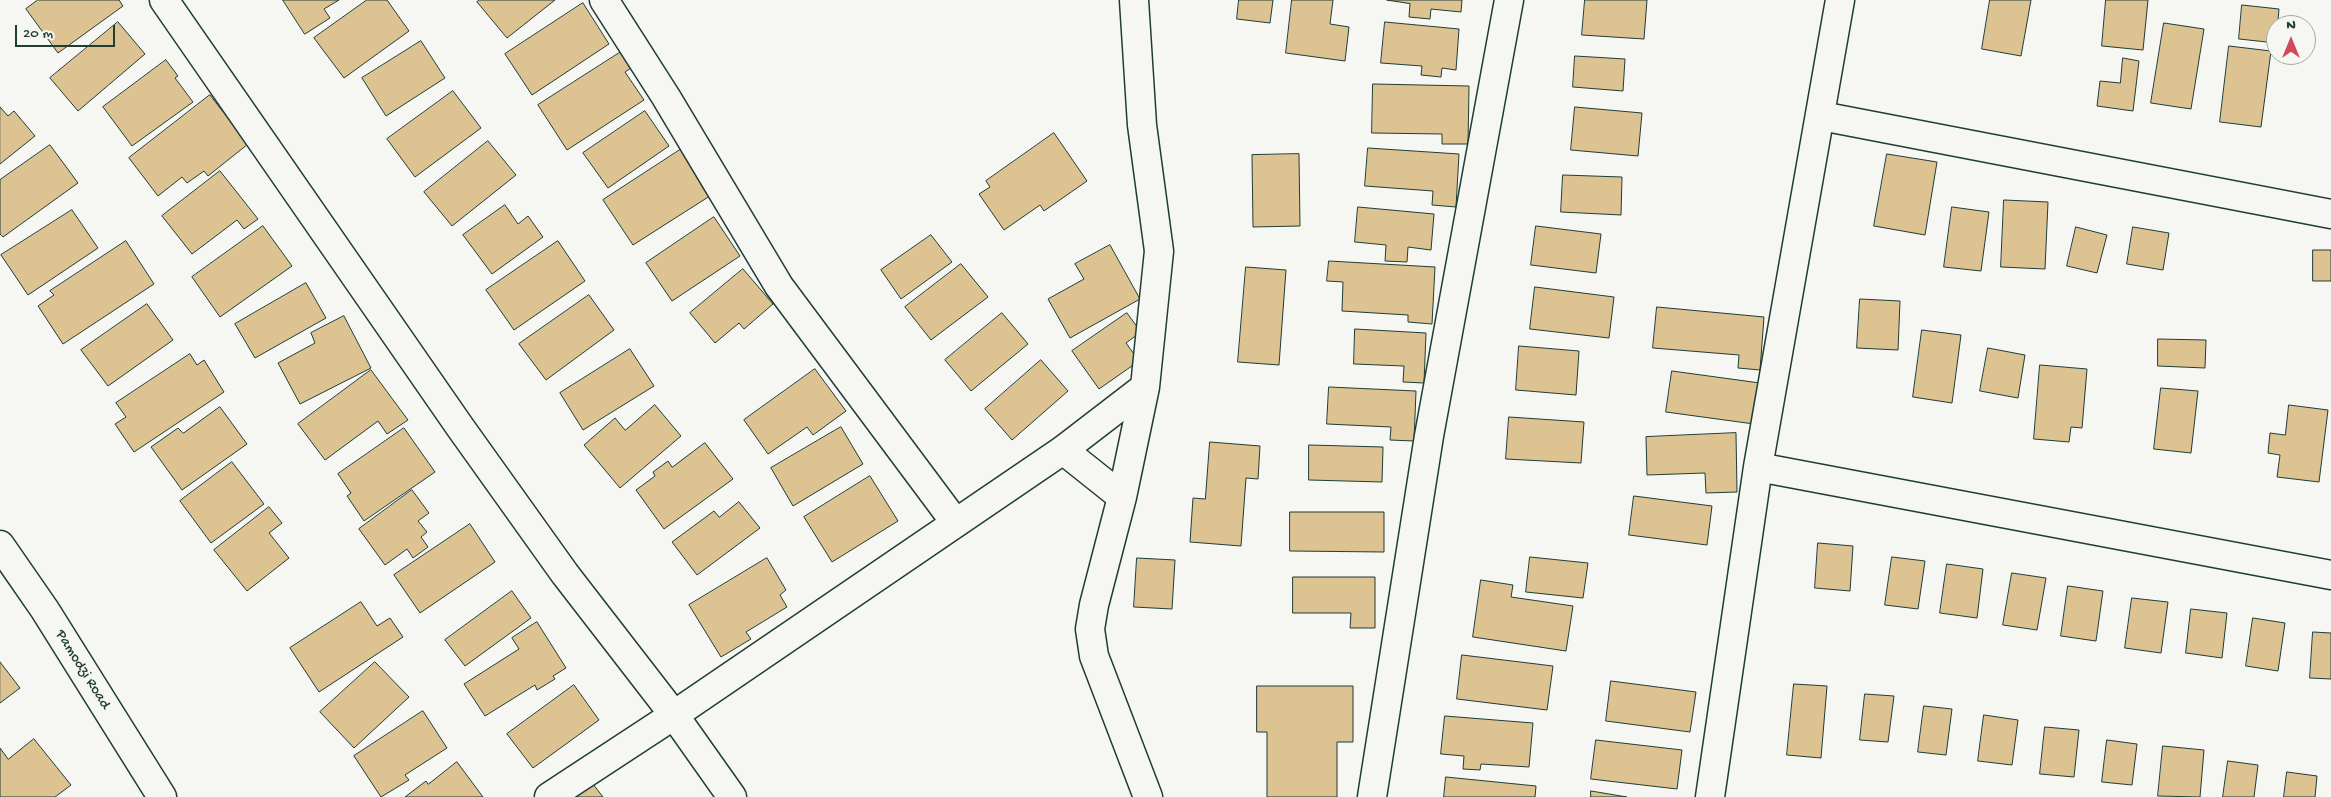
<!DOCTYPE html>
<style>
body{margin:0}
#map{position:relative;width:2331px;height:797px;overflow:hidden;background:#f6f6f2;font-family:"Gochi Hand",sans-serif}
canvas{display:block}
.north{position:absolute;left:2266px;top:15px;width:50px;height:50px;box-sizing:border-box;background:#f6f6f2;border:1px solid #a0aca6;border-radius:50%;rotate:0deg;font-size:14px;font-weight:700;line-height:20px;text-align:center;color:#1f3d34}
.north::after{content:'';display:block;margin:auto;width:18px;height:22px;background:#d1495b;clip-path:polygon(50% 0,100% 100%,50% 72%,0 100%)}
.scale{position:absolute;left:15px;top:25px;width:100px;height:22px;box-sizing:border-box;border:2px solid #1f3d34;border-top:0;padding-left:6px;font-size:15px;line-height:18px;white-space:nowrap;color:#1f3d34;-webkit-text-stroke:4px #f6f6f2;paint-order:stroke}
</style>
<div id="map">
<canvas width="2331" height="797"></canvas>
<div class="north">N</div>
<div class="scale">20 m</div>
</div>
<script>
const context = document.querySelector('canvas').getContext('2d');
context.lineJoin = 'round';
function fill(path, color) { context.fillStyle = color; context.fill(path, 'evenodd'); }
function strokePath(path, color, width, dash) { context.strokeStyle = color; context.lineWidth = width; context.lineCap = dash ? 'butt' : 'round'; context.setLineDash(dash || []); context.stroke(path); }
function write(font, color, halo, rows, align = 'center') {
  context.font = font + ' "Gochi Hand",sans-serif'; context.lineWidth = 4; context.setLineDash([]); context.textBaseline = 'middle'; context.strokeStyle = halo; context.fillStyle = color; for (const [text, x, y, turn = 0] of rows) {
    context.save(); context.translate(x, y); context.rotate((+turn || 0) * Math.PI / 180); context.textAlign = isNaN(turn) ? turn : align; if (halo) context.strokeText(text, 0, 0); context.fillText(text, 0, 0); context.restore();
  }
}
const building = new Path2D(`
 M38 0H119L123 6 58 53 26 9Z
 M283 0H339L324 9 330 18 305 34Z
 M367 0H387L409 31 344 78 314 38Z
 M480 0H555L507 38 477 2Z
 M1239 0H1273L1270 23 1237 19Z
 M1292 0H1333L1330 24 1349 27 1345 61 1286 53Z
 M1387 0H1462L1461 12 1431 9 1430 19 1409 17 1410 4Z
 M1585 0H1647L1644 39 1582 35Z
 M1990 0H2031L2021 56 1982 49Z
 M2106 0H2148L2143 50 2102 46Z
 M583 3 609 44 532 95 505 54Z
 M2242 5 2279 9 2276 43 2239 39Z
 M118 22 145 54 78 111 50 78Z
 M1385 22 1459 29 1456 70 1442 68 1441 77 1421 75 1422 66 1381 63Z
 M2164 23 2204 29 2191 109 2151 103Z
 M421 41 445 78 386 116 362 78Z
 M2229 46 2271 51 2261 127 2220 122Z
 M624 50 634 66 625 72 644 100 567 150 538 105Z
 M1575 56 1625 59 1623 91 1573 87Z
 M2123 58 2139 61 2133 111 2097 106 2100 81 2120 83Z
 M166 60 178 76 175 78 193 102 132 146 103 107Z
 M1373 84 1469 86 1468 144H1442V134L1372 133Z
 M453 91 481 128 415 177 387 139Z
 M210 95 248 144 208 176 204 171 187 183 182 177 158 196 129 158Z
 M0 107 8 116 14 111 35 136 0 164Z
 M1575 107 1642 113 1638 156 1571 150Z
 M645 111 669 146 608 188 583 153Z
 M1054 133 1087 181 1044 211 1040 205 1004 230 979 194 990 187 986 181Z
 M488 141 516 175 452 226 424 192Z
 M50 145 78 183 3 237 0 234V180Z
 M683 148 713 194 633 245 603 200Z
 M1368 148 1459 154 1456 207 1432 205 1433 191 1365 186Z
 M1299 154 1300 226 1253 227 1252 155Z
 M1887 154 1937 162 1925 235 1874 226Z
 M220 171 258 219 244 229 237 220 192 254 162 216Z
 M1563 175 1622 177 1621 215 1561 212Z
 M2004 200 2048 202 2045 269 2001 267Z
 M505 205 518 224 528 216 543 237 492 274 463 235Z
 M1358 207 1434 214 1431 250 1408 247 1407 262 1385 261 1386 245 1355 242Z
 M1952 207 1989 212 1981 271 1944 267Z
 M72 210 98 248 28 295 1 255Z
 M714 217 740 256 672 301 646 263Z
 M263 226 292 266 220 317 192 277Z
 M1536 226 1601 234 1596 273 1531 265Z
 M2076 227 2107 235 2097 273 2067 266Z
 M2133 227 2169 233 2163 270 2127 264Z
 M931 235 952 262 901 299 881 270Z
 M126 241 154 284 63 344 38 306 54 295 50 291Z
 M558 241 585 281 514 330 486 290Z
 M1110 245 1140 299 1070 338 1048 299 1084 279 1075 264Z
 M2313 250H2331V281H2313Z
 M1329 261 1435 267 1432 324 1408 322V315L1342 311 1343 282 1327 281Z
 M961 264 988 297 931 340 905 307Z
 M1246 267 1286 270 1279 365 1238 362Z
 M743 269 773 304 744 329 739 323 715 343 690 313Z
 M306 283 326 318 255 358 235 324Z
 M1535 287 1614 297 1609 338 1530 329Z
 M589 295 614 330 546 380 519 344Z
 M1860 299 1900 301 1898 350 1857 348Z
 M147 304 173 340 108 386 81 350Z
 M1657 307 1764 317 1760 370 1738 368 1739 355 1653 348Z
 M1002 313 1028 344 971 391 945 360Z
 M1127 313 1141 332 1126 343 1139 361 1099 389 1072 351Z
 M344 316 371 368 300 404 278 363 315 343 311 333Z
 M1355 329 1426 333 1424 383 1403 382 1404 366 1354 364Z
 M1922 330 1961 335 1952 403 1913 397Z
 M2158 339 2206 340 2205 368 2158 366Z
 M1519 346 1579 351 1576 395 1516 390Z
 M1988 348 2025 355 2018 398 1980 391Z
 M630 349 654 386 583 430 560 393Z
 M190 354 197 365 204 360 224 392 134 452 115 424 126 417 116 403Z
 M1041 360 1068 391 1012 440 985 409Z
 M2040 365 2087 369 2082 428 2071 427 2069 442 2034 439Z
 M815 369 846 411 813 435 807 427 768 454 744 420Z
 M371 370 408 420 387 434 378 421 325 460 298 424Z
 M1672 371 1760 383 1754 424 1666 412Z
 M1329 387 1416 391 1414 441 1390 440 1391 427 1327 424Z
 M2161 388 2198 391 2191 453 2154 449Z
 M655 405 681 436 620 488 584 445 615 418 625 430Z
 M2289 405 2328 410 2319 482 2277 477 2280 455 2268 453 2270 433 2285 435Z
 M220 407 247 444 182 490 151 447 178 428 183 433Z
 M1509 417 1584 422 1581 463 1506 459Z
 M841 427 863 464 793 506 771 468Z
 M404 428 435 472 364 521 347 496 351 493 338 474Z
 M1736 433 1737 492 1706 493 1705 473 1647 475 1646 437Z
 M1210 442 1260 446 1258 479 1246 478 1241 546 1190 542 1193 498 1205 499Z
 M705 443 733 479 664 529 636 490 655 476 653 472 668 461 672 467Z
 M1309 445 1383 447 1382 482 1309 480Z
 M232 462 264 504 211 543 180 501Z
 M870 476 898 521 832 562 804 517Z
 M412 490 429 513 418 521 427 532 421 537 428 547 413 558 407 549 385 565 359 529Z
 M1634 496 1712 506 1707 545 1629 535Z
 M739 502 760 528 697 575 672 542 714 511 719 517Z
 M269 507 282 523 269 533 289 558 247 591 214 550Z
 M1290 512H1384V552L1290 551Z
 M470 524 495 562 420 613 394 575Z
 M1818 543 1853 546 1850 591 1815 588Z
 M1530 557 1588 563 1583 598 1526 592Z
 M1892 557 1925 561 1918 609 1885 605Z
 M767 558 786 590 780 595 787 607 746 632 751 639 721 657 689 605Z
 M1137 558 1175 560 1172 609 1134 607Z
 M1947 564 1983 569 1977 618 1940 613Z
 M2012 573 2046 578 2037 630 2003 625Z
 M1293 577H1375V628H1350L1351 613H1293Z
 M1481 580 1513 585 1511 597 1573 606 1566 651 1473 637Z
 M2068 586 2103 591 2096 641 2061 636Z
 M512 591 531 618 465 666 445 640Z
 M2132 598 2168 602 2161 653 2125 648Z
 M361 602 377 626 390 618 403 637 319 692 290 648Z
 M2191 609 2227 613 2222 658 2186 653Z
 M2253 618 2285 623 2278 671 2246 666Z
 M537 622 566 668 553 676 555 679 537 690 535 685 485 716 464 684 519 649 512 638Z
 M2313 632 2331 633V679L2310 678Z
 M1462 655 1553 666 1547 710 1457 699Z
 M0 662 20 688 0 703Z
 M375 662 409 697 354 748 320 712Z
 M1611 681 1696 692 1690 732 1606 721Z
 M1794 684 1827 686 1821 758 1787 755Z
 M574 685 599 720 533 768 507 734Z
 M1257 686H1353V742H1337V797H1267V732H1257Z
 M1865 694 1894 696 1888 742 1860 740Z
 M1924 706 1952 709 1946 755 1918 752Z
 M423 711 447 748 405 775 409 780 381 797 354 756Z
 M1984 715 2018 720 2012 765 1978 761Z
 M1445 716 1533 723 1529 767 1481 764 1480 770 1463 769 1464 756 1441 754Z
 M2045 727 2079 730 2074 777 2040 774Z
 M34 739 71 785 55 797H0V748L8 759Z
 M1596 740 1682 750 1677 789 1591 779Z
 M2107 740 2137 744 2132 785 2102 782Z
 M2163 746 2204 750 2200 797 2158 796Z
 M2228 761 2258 765 2254 797H2223Z
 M457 762 483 797H405L426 781 428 784Z
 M2287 772 2317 776 2315 797H2284Z
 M586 775 603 797H557Z
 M1446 777 1536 786 1535 797H1444Z
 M1591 791 1627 797H1591Z`);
const street = new Path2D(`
 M164 0 460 427 565 574 674 715 732 797
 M604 0 666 97 779 286 955 522
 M1134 0 1142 125 1159 251 1145 387 1122 497 1094 605 1090 629 1094 656 1148 797
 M1821 116 2331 214
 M1063 450 1122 497
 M1758 467 2331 575
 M549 797 674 715 1063 450 1145 387
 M1372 797 1429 436 1509 0
 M1710 797 1758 467 1840 0`);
const secondary = new Path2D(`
 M0 545 45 610 162 797`);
const streetNames = [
 ["Pamodzi Road",82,670,58]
];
fill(building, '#ddc292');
strokePath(building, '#1f3d34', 1);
strokePath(street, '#1f3d34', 31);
strokePath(secondary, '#1f3d34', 31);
strokePath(street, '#f6f6f2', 28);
strokePath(secondary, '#f6f6f2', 28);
write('15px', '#1f3d34', '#f6f6f2', streetNames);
</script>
